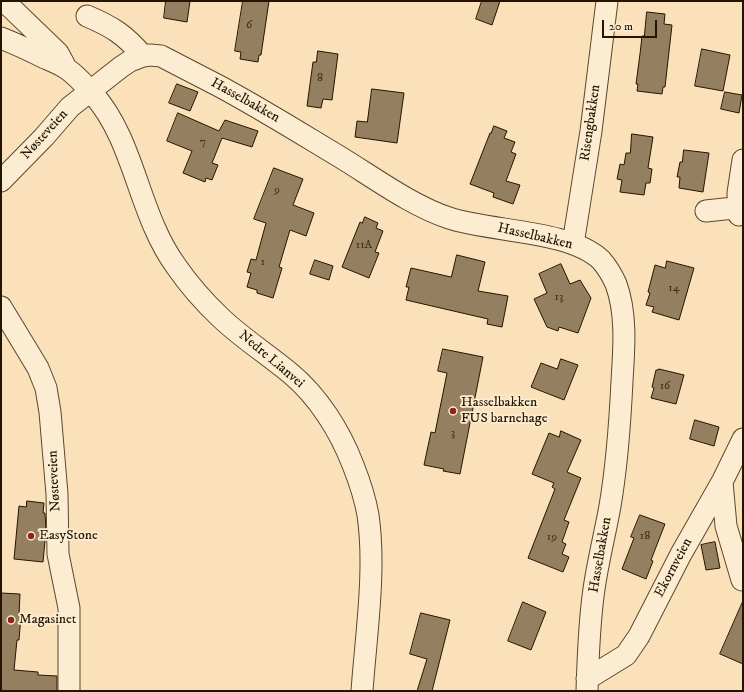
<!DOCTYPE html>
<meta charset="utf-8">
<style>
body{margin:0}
#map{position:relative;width:744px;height:692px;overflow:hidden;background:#fbe1ba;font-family:"IM FELL DW Pica",serif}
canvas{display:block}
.frame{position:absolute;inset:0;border:2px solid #241500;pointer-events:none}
.scale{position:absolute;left:602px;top:20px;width:55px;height:18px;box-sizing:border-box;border:2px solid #241500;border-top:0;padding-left:5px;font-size:12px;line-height:14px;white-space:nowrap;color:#241500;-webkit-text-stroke:3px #fcecd2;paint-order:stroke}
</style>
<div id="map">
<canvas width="744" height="692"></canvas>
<div class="frame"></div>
<div class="scale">20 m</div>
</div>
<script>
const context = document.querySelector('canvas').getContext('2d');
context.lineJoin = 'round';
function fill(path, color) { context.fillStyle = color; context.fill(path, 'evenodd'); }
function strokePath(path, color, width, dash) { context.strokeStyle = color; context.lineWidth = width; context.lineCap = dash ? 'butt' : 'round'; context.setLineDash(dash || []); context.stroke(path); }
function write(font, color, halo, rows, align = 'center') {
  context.font = font + ' "IM FELL DW Pica",serif'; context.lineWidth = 3.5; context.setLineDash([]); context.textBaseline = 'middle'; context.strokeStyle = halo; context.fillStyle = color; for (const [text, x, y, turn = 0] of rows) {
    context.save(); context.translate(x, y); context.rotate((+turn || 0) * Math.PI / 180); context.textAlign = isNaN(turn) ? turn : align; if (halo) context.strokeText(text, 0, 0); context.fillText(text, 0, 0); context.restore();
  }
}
const building = new Path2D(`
 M166 1H190L187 22 164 18Z
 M243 1H269L261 55H259L258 62 240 59 241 52 235 51Z
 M482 1H500L492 25 476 19Z
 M647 12 665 14 664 24 672 25 665 87H663L662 94 637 91 638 84H636L640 54 642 36H644Z
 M702 49 730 55 723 91 695 86Z
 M318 51 338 54 332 100 323 99 321 108 307 106 313 62H316Z
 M177 84 198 92 190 111 169 103Z
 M372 89 404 93 397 143 355 137 357 121 367 122Z
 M725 92 742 95 739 113 721 109Z
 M178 113 219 131 225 120 258 131 252 147 222 138 212 163 218 165 212 180 206 178 205 182 183 173 192 151 167 141Z
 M494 126 507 131 504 138 515 142 511 152 516 154 506 181 520 185 513 204 493 197 494 193 470 184 490 133H491Z
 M632 134 653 137 648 168 652 169 650 183H646L644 195 620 192 622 180 617 179 620 164 624 165 626 153H630Z
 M684 150 709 153 703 192 679 188 680 177H677L680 162H682Z
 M274 168 303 179 293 205 314 213 306 236 290 230 279 267 282 268 273 298 257 293V290L247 287 251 273 247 272 251 259 256 260 266 223 254 219Z
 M365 217 378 223 376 228 383 231 375 252 379 253 369 278 342 267 360 222 362 223Z
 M457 255 485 262 478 291 508 296 502 327 487 324 488 319 406 300 409 287H406L411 268 451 277Z
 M315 260 333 266 329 280 310 274Z
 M667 261 694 268 679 320 652 312 654 307 646 305 650 293 648 292 655 265 665 268Z
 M561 264 570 284 580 280 591 298 578 333 559 327 558 331 547 327 534 299 547 293 539 274Z
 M443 349 483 357 460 474 443 471 444 469 424 465 431 432 435 433 447 373 438 371Z
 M561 359 578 365 564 400 531 387 541 363 557 369Z
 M659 369 684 375 676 404 651 398 654 388 652 387 656 370H658Z
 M695 420 719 427 714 446 690 439Z
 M561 431 581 440 567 472 581 478 564 520 569 522 562 542 566 544 562 554 569 557 563 572 528 558 555 489 552 487 554 483 532 474 549 433 559 437Z
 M27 501 44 503 43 513H45L46 530 43 562 14 559 19 506 26 507Z
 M640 515 665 524 651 560 653 561 646 579 622 569 634 538 631 537Z
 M715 542 720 568 706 570 701 545Z
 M1 593 20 594 19 615H21L19 640H17L14 670 38 672V675L57 676V691H1Z
 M743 601V664L720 654Z
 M523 602 546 612 531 650 508 641Z
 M421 613 450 620 432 691H417L427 659 410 654Z`);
const minor = new Path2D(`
 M4 1 58 53 64 64
 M87 16C113 27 125 35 143 56L150 55 161 56C180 66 200 76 219 86 260 108 300 133 340 157 373 177 412 206 449 218 491 232 570 230 601 260 607 267 612 275 616 284 627 314 624 349 622 381 620 423 617 465 610 506 605 534 598 561 594 589 589 623 588 657 587 691
 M1 38C16 44 31 51 45 58 52 61 60 64 67 69 76 75 85 85 93 94 135 141 138 214 176 266 189 285 204 302 221 318 242 338 267 354 290 373 318 396 340 431 353 465 359 480 365 498 368 515 376 570 366 635 362 691
 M1 181 44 137 70 107 121 67 130 61 143 56
 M706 211 743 207
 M739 215 738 193 743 160
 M573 244 591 131 607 1
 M1 307 38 368 46 388 50 412 57 494 58 554 69 608V691
 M722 482 726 526 742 580
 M587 679 626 655 639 636 681 554 722 482 743 439`);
const markers = [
 [453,411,4,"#8f2418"],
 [31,536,4,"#8f2418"],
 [11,620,4,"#8f2418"]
];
const numberNames = [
 ["6",249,26],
 ["8",320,79],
 ["7",203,143],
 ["9",277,191],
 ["11A",364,246],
 ["1",263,263],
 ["14",674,289],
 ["13",559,298],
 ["16",665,387],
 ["3",453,434],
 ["18",645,537],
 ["19",552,538]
];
const streetNames = [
 ["Hasselbakken",245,101,29],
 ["Risengbakken",591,123,-82],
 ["Nøsteveien",45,135,-48],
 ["Hasselbakken",535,237,13],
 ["Nedre Lianvei",271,360,40],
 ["Nøsteveien",55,481,-93],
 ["Hasselbakken",601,555,-80],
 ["Ekornveien",674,568,-62]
];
const poiNames = [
 ["Hasselbakken",461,403],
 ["FUS barnehage",461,419],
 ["EasyStone",39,536],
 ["Magasinet",19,620]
];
fill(building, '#947f61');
strokePath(building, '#241500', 1);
strokePath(minor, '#5a482e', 23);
strokePath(minor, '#fcecd2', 21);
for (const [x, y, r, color] of markers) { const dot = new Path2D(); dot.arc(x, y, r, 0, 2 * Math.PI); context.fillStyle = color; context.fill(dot); strokePath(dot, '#fcecd2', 1.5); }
write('12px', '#403018', null, numberNames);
write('14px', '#241500', '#fcecd2', streetNames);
write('14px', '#241500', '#fcecd2', poiNames, 'left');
</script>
